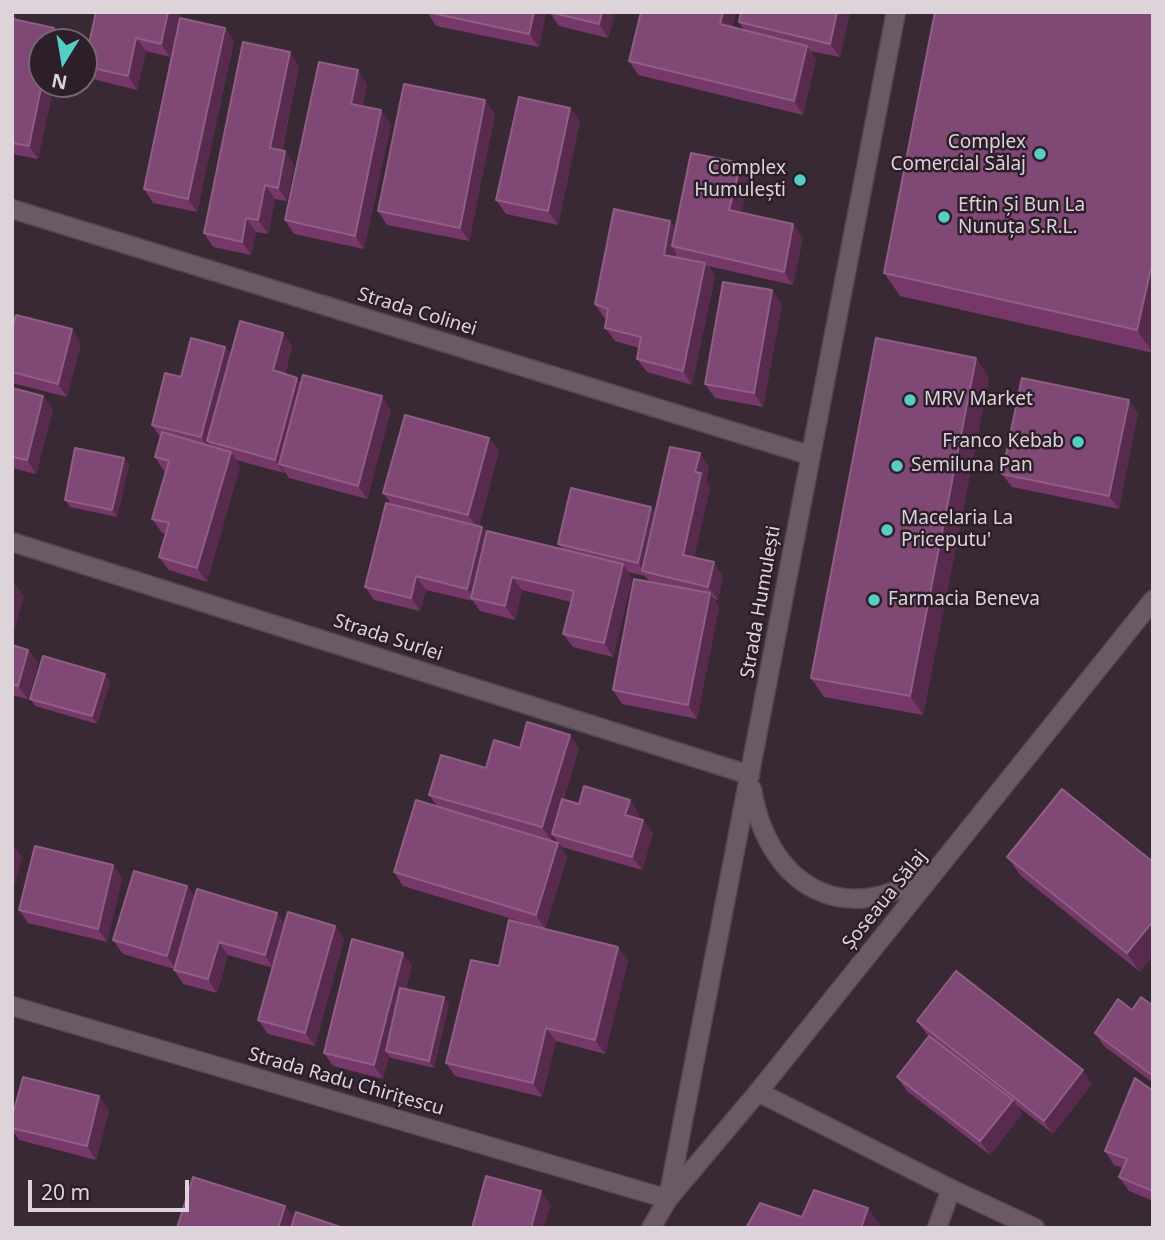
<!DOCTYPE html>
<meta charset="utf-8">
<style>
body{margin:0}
#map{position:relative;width:1165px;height:1240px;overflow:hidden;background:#382934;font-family:"Noto Sans",sans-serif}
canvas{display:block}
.frame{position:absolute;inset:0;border:14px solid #ddd3da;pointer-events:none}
.north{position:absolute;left:28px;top:28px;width:70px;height:70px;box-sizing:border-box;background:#2d1f2a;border:2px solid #736770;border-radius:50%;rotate:191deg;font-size:19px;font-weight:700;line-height:28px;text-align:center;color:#ddd3da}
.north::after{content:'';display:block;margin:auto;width:24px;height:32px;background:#56cec3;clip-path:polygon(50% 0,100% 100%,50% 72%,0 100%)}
.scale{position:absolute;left:28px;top:1180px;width:161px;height:32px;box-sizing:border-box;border:4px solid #ddd3da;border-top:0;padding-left:9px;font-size:21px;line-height:24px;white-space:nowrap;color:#ddd3da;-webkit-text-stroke:5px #2d1f2a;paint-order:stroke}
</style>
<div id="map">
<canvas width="1165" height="1240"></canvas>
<div class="frame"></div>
<div class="north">N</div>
<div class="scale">20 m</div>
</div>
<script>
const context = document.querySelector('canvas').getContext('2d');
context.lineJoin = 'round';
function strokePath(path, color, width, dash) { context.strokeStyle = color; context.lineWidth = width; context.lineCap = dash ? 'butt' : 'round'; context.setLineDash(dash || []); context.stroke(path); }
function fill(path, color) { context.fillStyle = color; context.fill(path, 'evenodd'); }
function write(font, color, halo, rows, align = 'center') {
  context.font = font + ' "Noto Sans",sans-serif'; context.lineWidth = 5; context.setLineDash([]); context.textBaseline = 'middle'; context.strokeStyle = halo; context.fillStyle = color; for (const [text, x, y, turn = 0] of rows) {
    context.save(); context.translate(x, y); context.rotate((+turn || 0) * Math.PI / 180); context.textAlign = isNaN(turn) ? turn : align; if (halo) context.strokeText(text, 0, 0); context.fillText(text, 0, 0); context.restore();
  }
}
const street = new Path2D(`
 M12 209 809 455
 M12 542 750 775
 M12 1006 668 1199
 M758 1092 951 1189 1035 1228
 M937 1228 951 1189`);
const secondary = new Path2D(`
 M752 789C767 885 845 932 929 872
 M668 1199 896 12
 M651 1228 668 1199 758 1092 1153 600`);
const wall = new Path2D(`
 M12 12 16 20 54 28 63 42 38 159 12 154Z
 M96 12H180L170 57 146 51 137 90 93 79 84 67Z
 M427 12H546L539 47 436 26Z
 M549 12H615L608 38 559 26Z
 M641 12H736L732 27 744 30 739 22 850 12 840 57 810 51 816 59 803 115 638 75 629 61Z
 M1153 12V353L900 296 884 273Z
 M225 28 234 41 197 212 153 203 144 189Z
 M299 66 282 151H285L294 165 287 201 275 199 268 234 256 232 251 255 213 247 204 233Z
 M367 84 362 106 391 124 364 249 294 234 285 220Z
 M570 108 580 121 558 225 506 214 496 200Z
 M495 114 469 241 387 225 378 211Z
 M741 163 750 176 741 213 803 237 793 285 708 266 715 276 692 385 647 372 637 359 639 348 615 341 605 328 607 318H604L595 304 670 221 675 228Z
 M782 304 763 407 715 398 705 384Z
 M12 330 81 343 67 397 12 383Z
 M283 333 292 347 285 374 301 383 391 410 367 499 289 478 285 472 284 473 236 460 240 466 207 582 169 570 159 557 166 534 162 533 152 519 166 471H164L155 457 160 437 152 425 181 377 225 347 231 354Z
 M989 377 923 715 824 697 811 678Z
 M12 388 53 409 36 474 12 468V470Z
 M1138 413 1119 509 1012 487 1002 474Z
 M489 438 499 451 479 526 482 527 487 534 562 549 558 544 651 507 655 513 700 453 709 467 706 481 710 487 694 558 723 576 718 600 714 599 719 607 697 719 622 704 613 690 649 581 645 576 628 572 632 578 613 657 573 647 563 634 571 602 522 590 515 620 480 611 473 601 426 590 420 611 374 600 365 587 391 504 383 493Z
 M124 458 129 465 117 517 70 507 65 500Z
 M12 645 28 650 38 663 28 699 12 695Z
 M105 674 110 682 97 724 35 706 30 699Z
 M520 748H579L564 799 579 804 630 800 639 814 638 818 653 833 642 870 562 847 553 836 552 841 558 843 567 857 545 929 403 886 394 872 438 807 429 795 486 768Z
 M1007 857 1153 862 1140 972 1021 876Z
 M113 865 122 878 107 942 28 923 19 910Z
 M187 886 195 898 285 924 335 926 344 939 315 1046 268 1034 258 1020 273 968 228 955 217 993 183 984 174 970V969L123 954 113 940Z
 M628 960 605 1054 556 1041 542 1097 455 1076 446 1063 499 966Z
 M412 966 406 989 449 1004 434 1068 391 1058 389 1056 383 1079 333 1066 324 1053Z
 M1153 1006V1083L1104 1046 1095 1033 1132 1010Z
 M917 1021 1092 1084 1053 1134 1016 1105 1022 1114 990 1155 907 1091 897 1077 929 1037Z
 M1153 1091V1201L1129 1191 1119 1177 1123 1168 1114 1165 1105 1151Z
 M109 1110 96 1160 19 1140 12 1130V1118Z`);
const shadedWall = new Path2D(`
 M12 12H17L12 37Z
 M168 12H180L170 57 161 44Z
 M534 12H546L539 47 529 34Z
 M602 12H615L608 38 599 24Z
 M723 12H736L730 38 720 24Z
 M837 12H850L840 57 830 44Z
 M54 28 63 42H51Z
 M225 28 234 41 197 212 188 199Z
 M136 38 146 51 137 90 128 76Z
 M807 46 816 59 803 115 794 101Z
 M290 52 299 66 279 162 270 148Z
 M358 70 367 84 360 118 351 104Z
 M42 84H54L38 159 29 146Z
 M485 100 495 114 469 241 460 228Z
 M570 108 580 121 558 225 548 211Z
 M381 110 391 124 364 249 355 236Z
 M285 151 294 165 287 201 278 188Z
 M741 163 750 176 739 224 729 210Z
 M265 185 275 199 268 234 258 220Z
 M246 218 256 232 251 255 242 242Z
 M670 221 680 234 672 246 676 253 674 268 664 255Z
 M793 224 803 237 793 285 784 272Z
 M705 263 715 276 692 385 683 371Z
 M1151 268 1153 270V353L1137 330Z
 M772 290 782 304 763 407 754 393Z
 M72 329 81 343 67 397 58 384Z
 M283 333 292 347 282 384 273 370Z
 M225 347 235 360 207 441 212 448 211 451 201 437Z
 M976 358 989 377 923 715 910 696Z
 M297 378 307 391 279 464 285 472 284 473 275 460Z
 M43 396 53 409 36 474 27 460Z
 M382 396 391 410 367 499 358 486Z
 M1129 400 1138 413 1119 509 1109 496Z
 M489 438 499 451 478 529 468 515Z
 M231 452 240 466 207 582 197 568Z
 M700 453 709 467 706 481 710 487 692 569 683 555 695 472Z
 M124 458 129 465 117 517 112 510Z
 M651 507 661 521 644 571 638 563Z
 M482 527 492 541 474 598 467 589Z
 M714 562 723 576 718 600 708 587Z
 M623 564 632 578 613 657 604 643Z
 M416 576 426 590 420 611 411 598Z
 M512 577 522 590 515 620 505 606Z
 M14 582 24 596 12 638V589Z
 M710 593 719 607 697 719 688 705Z
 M28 650 38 663 28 699 18 686Z
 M105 674 110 682 97 724 92 716Z
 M570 735 579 748 554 834H552L553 836 552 841 542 827Z
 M630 800 639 814 635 829 625 815Z
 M643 820 653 833 642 870 632 857Z
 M12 843 22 857 12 895Z
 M558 843 567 857 545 929 536 915Z
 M113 865 122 878 107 942 98 929Z
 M187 886 196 900 176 969 167 956Z
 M277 913 286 926 274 969 265 955Z
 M1153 921V956L1140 972 1127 953Z
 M335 926 344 939 315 1046 305 1033Z
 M219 942 228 955 217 993 208 979Z
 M618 947 628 960 605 1054 595 1040Z
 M403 953 412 966 390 1052 386 1051 389 1056 383 1079 374 1065Z
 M444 997 449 1004 434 1068 429 1061Z
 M546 1028 556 1041 542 1097 533 1083Z
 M1083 1070 1092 1084 1053 1134 1044 1121Z
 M99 1096 109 1110 96 1160 87 1146Z
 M1013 1100 1022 1114 990 1155 980 1141Z
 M541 1191 551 1205 544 1228H531Z
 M285 1206 295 1219 292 1228H278Z
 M868 1208 882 1227 881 1228H861Z`);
const building = new Path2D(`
 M96 12H168L161 44 136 38 128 76 84 66Z
 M427 12H534L529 34Z
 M549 12H602L599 24Z
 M641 12H723L720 24 807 46 794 101 629 61Z
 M741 12H837L830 44 739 22Z
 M935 12H1153V268H1151L1137 330 884 273Z
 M180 18 225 28 188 199 144 189Z
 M13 19 54 28 51 42H42V83L29 146 12 143Z
 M243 42 290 52 270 148 285 151 278 188 265 185 258 220 246 218 242 242 204 233Z
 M319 62 358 70 351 104 381 110 355 236 285 220Z
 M404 84 485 100 460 228 378 211Z
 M519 97 570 108 548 211 496 200Z
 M691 153 741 163 729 210 793 224 784 272 672 246Z
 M614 209 670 221 664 255 705 263 683 371 637 359 641 337 605 328 608 309 595 304Z
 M723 282 772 290 754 393 705 384Z
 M16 315 72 329 58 384 12 372V330Z
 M240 321 283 333 273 370 297 378 275 460 207 441Z
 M191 338 225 347 201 437 152 425 165 373 181 377Z
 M876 338 976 358 910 696 811 678Z
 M303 375 382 396 358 486 279 464Z
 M1022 378 1129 400 1109 496 1002 474Z
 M12 388 43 396 27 460 12 457Z
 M405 415 489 438 468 515 383 493Z
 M162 432 231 452 197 568 159 557 169 523 152 519 169 461 155 457Z
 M670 447 700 453 695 472 701 473 683 555 714 562 708 587 642 571Z
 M75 448 124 458 112 510 65 500Z
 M571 488 651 507 638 563 558 544Z
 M386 503 482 527 467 589 416 576 411 598 365 587Z
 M487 531 623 564 604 643 563 634 574 591 512 577 505 606 471 598Z
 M634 579 710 593 688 705 613 690Z
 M12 645 28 650 18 686 12 684Z
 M43 656 105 674 92 716 30 699Z
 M527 722 570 735 542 827 429 795 441 755 486 768 494 740 520 748Z
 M584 786 630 800 625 815 643 820 632 857 552 834 562 799 579 804Z
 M1062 789 1153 862V921L1127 953 1007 857Z
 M416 800 558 843 536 915 394 872Z
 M35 846 113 865 98 929 19 910Z
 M134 871 187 886 167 956 113 940Z
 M197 889 277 913 265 955 219 942 208 979 174 970Z
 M288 912 335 926 305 1033 258 1020Z
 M509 920 618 947 595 1040 546 1028 533 1083 446 1063 471 960 499 966Z
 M352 939 403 953 374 1065 324 1053Z
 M956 971 1083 1070 1044 1121 917 1021Z
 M400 988 444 997 429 1061 386 1051Z
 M1141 997 1153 1006V1076L1095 1033 1118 999 1132 1010Z
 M929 1036 1013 1100 980 1141 897 1077Z
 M23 1077 99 1096 87 1146 12 1128V1118Z
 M1135 1078 1153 1091V1191L1119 1177 1127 1159 1105 1151Z
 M486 1176 541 1191 531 1228H472Z
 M193 1177 285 1206 278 1228H177Z
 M814 1190 868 1208 861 1228H746L760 1203 802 1217Z
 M296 1212 343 1228H291Z`);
const markers = [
 [1040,154,7,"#56cec3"],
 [800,180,7,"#56cec3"],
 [944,217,7,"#56cec3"],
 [910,400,7,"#56cec3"],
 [1078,442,7,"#56cec3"],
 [897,466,7,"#56cec3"],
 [887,530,7,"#56cec3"],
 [874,600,7,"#56cec3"]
];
const poiNames = [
 ["Complex",1026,143,"right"],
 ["Comercial Sălaj",1026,165,"right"],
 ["Complex",786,169,"right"],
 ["Humulești",786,191,"right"],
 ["Eftin Și Bun La",958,206],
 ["Nunuța S.R.L.",958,228],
 ["MRV Market",924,400],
 ["Franco Kebab",1064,442,"right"],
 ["Semiluna Pan",911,466],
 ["Macelaria La",901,519],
 ["Priceputu'",901,541],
 ["Farmacia Beneva",888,600]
];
const streetNames = [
 ["Strada Colinei",417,312,17],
 ["Strada Humulești",761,602,-80],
 ["Strada Surlei",388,638,18],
 ["Șoseaua Sălaj",885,900,-51],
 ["Strada Radu Chirițescu",346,1082,16]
];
strokePath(street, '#544750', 21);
strokePath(secondary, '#544750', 21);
strokePath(street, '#6b5a66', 18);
strokePath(secondary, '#6b5a66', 18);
fill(wall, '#753868');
fill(shadedWall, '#582b4e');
fill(building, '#804874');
strokePath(building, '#8f5e84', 2);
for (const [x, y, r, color] of markers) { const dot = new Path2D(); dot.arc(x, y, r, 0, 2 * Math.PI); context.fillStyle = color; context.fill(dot); strokePath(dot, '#2d1f2a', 2.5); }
write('19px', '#ddd3da', '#2d1f2a', poiNames, 'left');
write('19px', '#ddd3da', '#2d1f2a', streetNames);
</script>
